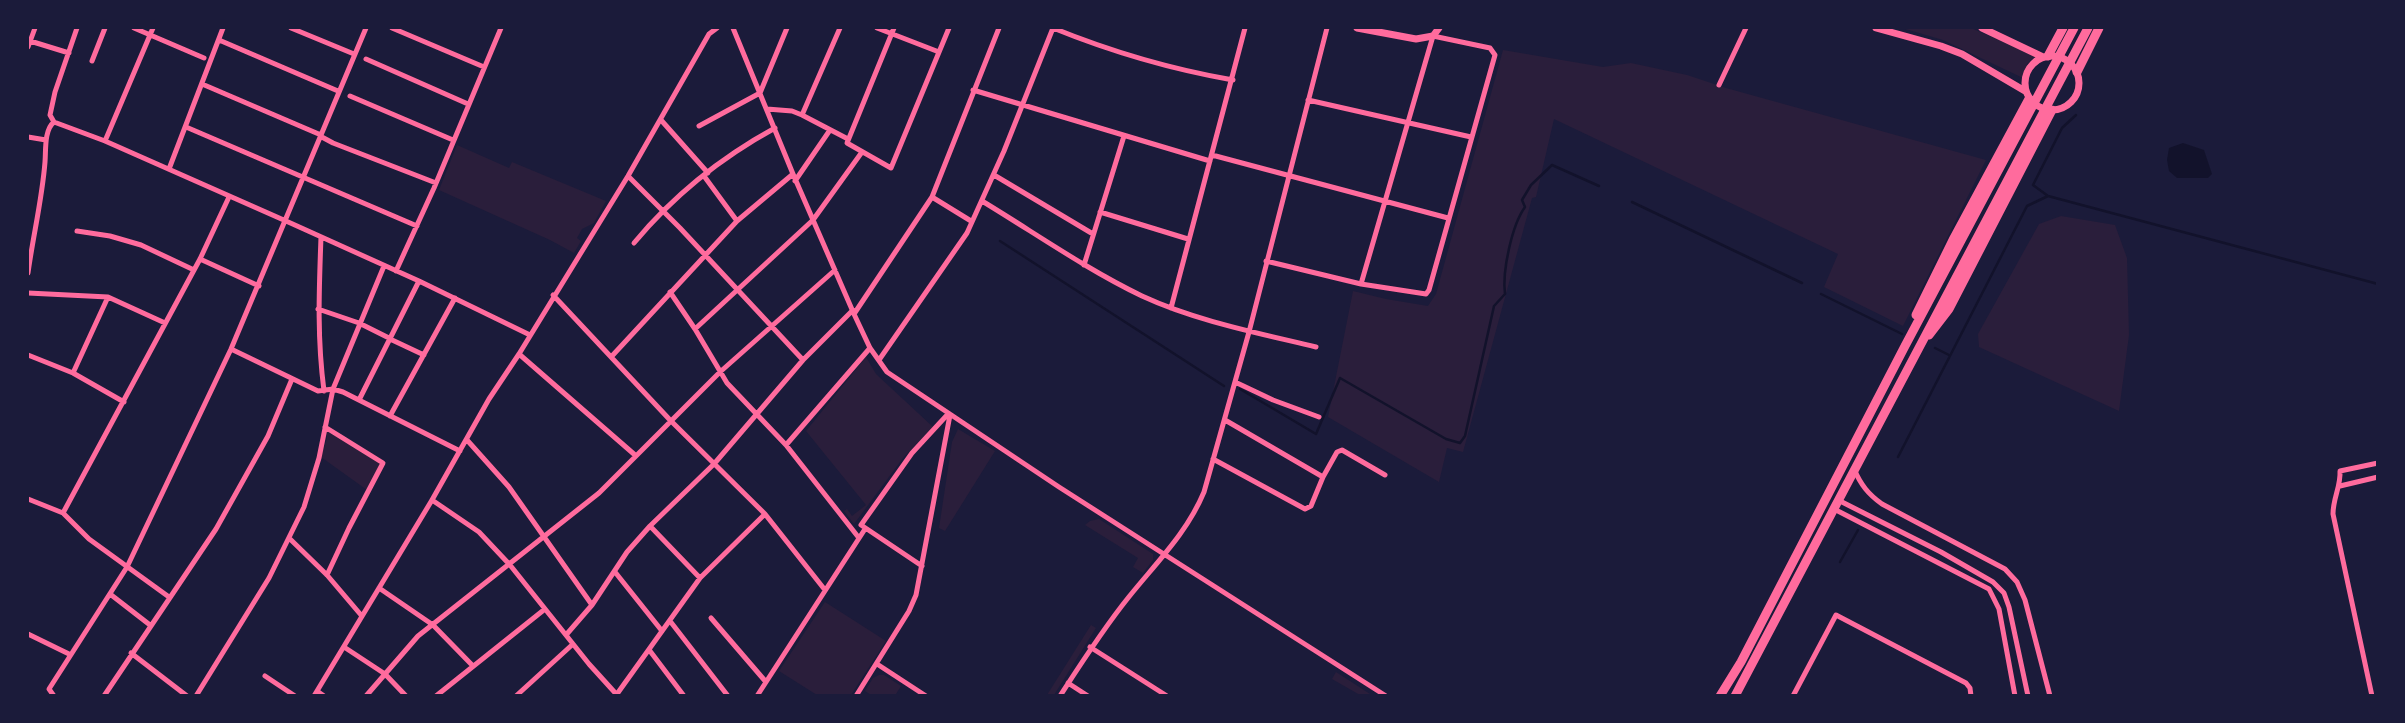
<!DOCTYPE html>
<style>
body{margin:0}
#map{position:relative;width:2405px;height:723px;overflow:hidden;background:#1b1b3a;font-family:Cabin,sans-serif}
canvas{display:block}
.frame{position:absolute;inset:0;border:29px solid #1b1b3a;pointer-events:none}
</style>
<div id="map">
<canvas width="2405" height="723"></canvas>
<div class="frame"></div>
</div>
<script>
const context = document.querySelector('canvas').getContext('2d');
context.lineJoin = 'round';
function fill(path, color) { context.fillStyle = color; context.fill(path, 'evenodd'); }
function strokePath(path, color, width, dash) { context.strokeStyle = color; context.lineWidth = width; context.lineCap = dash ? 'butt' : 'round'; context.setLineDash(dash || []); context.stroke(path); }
const green = new Path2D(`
 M1902 28H1971L2036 56 2027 64 2023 78 1943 40Z
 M1503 50 1603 67 1631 63 1687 75 1726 88 1986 160 1903 326 1824 287 1838 254 1554 119 1536 197 1532 198 1463 452 1447 448 1439 482 1328 417 1353 291 1386 299 1428 306 1436 294Z
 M457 145 509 168 512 162 606 201 594 223 582 229 577 238 581 241 574 253 550 240 439 190Z
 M2061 216 2115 225 2127 258 2129 335 2119 411 1979 347 1978 334 2039 224Z
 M866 357 876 374 933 427 903 458 854 524 844 511 847 509 852 516 866 505 806 431Z
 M958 429 995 451 945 531 939 528 952 442Z
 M327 430 381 463 367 490 321 457 327 438Z
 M1099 519 1153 554V560L1143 573 1133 567 1138 558 1085 525 1090 521Z
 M825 602 886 641 851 695H817L779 671Z
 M1091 625 1096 628 1054 695H1047Z
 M1336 672 1370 694 1369 695H1360L1332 679Z
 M879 675H884L901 686 896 694 897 695H871L865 691 873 678Z`);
const water = new Path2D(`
 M2183 143 2204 150 2212 174 2208 178H2177L2169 171 2167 160 2169 148Z`);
const stream = new Path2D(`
 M2076 115 2062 128 2033 185 2048 196 2378 284
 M1632 202 1802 283
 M1000 241 1224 386
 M1821 294 1902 334
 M1935 348 1949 355
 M1240 389 1316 434 1340 378 1446 439 1460 443 1465 436 1494 306 1505 294C1502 271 1512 225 1525 207L1522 200 1531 185 1552 165 1599 186
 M1898 457 2027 206 2048 196
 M1840 562 1858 530`);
const minor = new Path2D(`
 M134 28 204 58
 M291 28 354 54
 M392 28 484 67
 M733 28 793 174 854 314 870 348 887 372 1059 487 1386 696
 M877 28 939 52
 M894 28 847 143 891 168 949 28
 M219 40 338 91
 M30 41 69 53
 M28 47 35 28
 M366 59 468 104
 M92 61 105 28
 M202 84 321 135
 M1719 85 1746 28
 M973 90 1210 161
 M350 96 453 140
 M1308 100 1471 137
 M767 109 792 111 802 115 848 139
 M802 115 840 28
 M661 120 708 173
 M54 122 105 141 286 221 419 281 530 335
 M54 122 50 115 55 92 77 28
 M699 126 760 93 787 28
 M186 127 417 226
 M320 136 333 143 436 183
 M28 137 46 140
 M105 141 153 28
 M1212 155 1448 218
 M169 169 223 28
 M994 175 1093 234
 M628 176 680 228 803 360
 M704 176 737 221
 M795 181 830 130
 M932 197 971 221
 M982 201C1035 233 1086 269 1142 296 1196 321 1258 333 1316 347
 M1100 212 1188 239
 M77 231 110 236 141 245 194 270
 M321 237C319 291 317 337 324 391
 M634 243C673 196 722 157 775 128
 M200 259 259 286
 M1266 261 1361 284 1426 294 1429 290 1495 55 1490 48 1433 36 1361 284
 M1084 265 1124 136
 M396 271 434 188 501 28
 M28 273C33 236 42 200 45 162 46 150 44 130 54 122
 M670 292 695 329 727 383 786 445 859 538
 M28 293 108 297 165 323
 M553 295 670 420 765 514 825 590
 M1171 308 1245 28
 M318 309 359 323 389 338
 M854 314 932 197 999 28
 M695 329 813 220 862 152
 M390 339 424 355
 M231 349 318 391 333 389 343 392 460 451
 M519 354 635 455
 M28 355 73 373 124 402
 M612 356 737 221 793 174
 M879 360 967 233 1004 151 1053 28C1112 52 1170 69 1233 80
 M73 373 108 297
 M1235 382 1273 400 1319 417
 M359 400 419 281
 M390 416 455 298
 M325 427 383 463 349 528 327 575
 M467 440 509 487 592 605
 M786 445 870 348
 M1213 459 1305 509 1311 506 1323 477 1225 420
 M1854 469C1861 485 1868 494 1882 504L2005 569 2017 582 2025 600 2050 696
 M1323 477 1337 452 1342 450 1385 475
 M2340 486 2378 477
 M28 499 63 513 89 539 169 597
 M432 500 479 532 510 565 589 664 618 696
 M1838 500 1941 552 1993 582 2004 593 2009 607 2028 696
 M1834 509 1989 589 1999 609 2015 696
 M63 513 200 259 229 197
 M650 526 700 578
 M289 538 327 575 361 615
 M922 566 861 525 912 453 948 414
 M615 572 662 631
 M379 588 433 625 473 666
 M110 594 150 625
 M711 618 766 682
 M670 621 728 696
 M28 634 69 654
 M566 635 592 605 627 552 650 526 714 464 803 360 853 310
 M344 647 385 674 406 696
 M1090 647 1167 696
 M650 651 684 696
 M131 653 187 696
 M877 664 926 696
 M265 676 295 696
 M1068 683 1088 696
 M317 691 324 696
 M617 694 700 578 765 514
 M54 696 49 689 127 567 231 349 366 28
 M104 696 216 529 268 436 292 379
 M196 696 269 578 304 507 319 458 333 389 384 266
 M314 696 432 500 489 399 519 354 628 176 709 34 717 28
 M366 696 418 636 599 493 720 372 835 270
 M436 696 545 609
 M516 696 573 644
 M757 696 865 529
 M856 696 909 611 916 595 950 415
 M1060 696C1082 662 1103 629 1128 598 1156 563 1187 533 1204 492L1249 332 1327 28
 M1793 696 1836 615 1966 683 1970 688 1971 696
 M2372 696 2333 514C2333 498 2341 486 2340 471L2378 463`);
const tertiary = new Path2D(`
 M1357 28 1416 39 1433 36 1439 28
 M1876 28 1941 46 1962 54 2025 91
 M1982 28 2043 57
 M2025 83a27 27 0 1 1 54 0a27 27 0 1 1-54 0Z`);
const primary = new Path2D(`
 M2048 56 2063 28
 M2077 72 2099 28
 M1916 315 1953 240 2029 99
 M1929 335 1949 309 2052 110
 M1720 696 1741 662 1905 346 2074 28
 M1735 696 2088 28`);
fill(green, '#2a1e3b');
fill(water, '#12122b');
strokePath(stream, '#12122b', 2.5);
strokePath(minor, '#ff6b9d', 5);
strokePath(tertiary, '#ff6b9d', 7);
strokePath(primary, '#ff6b9d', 9);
</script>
